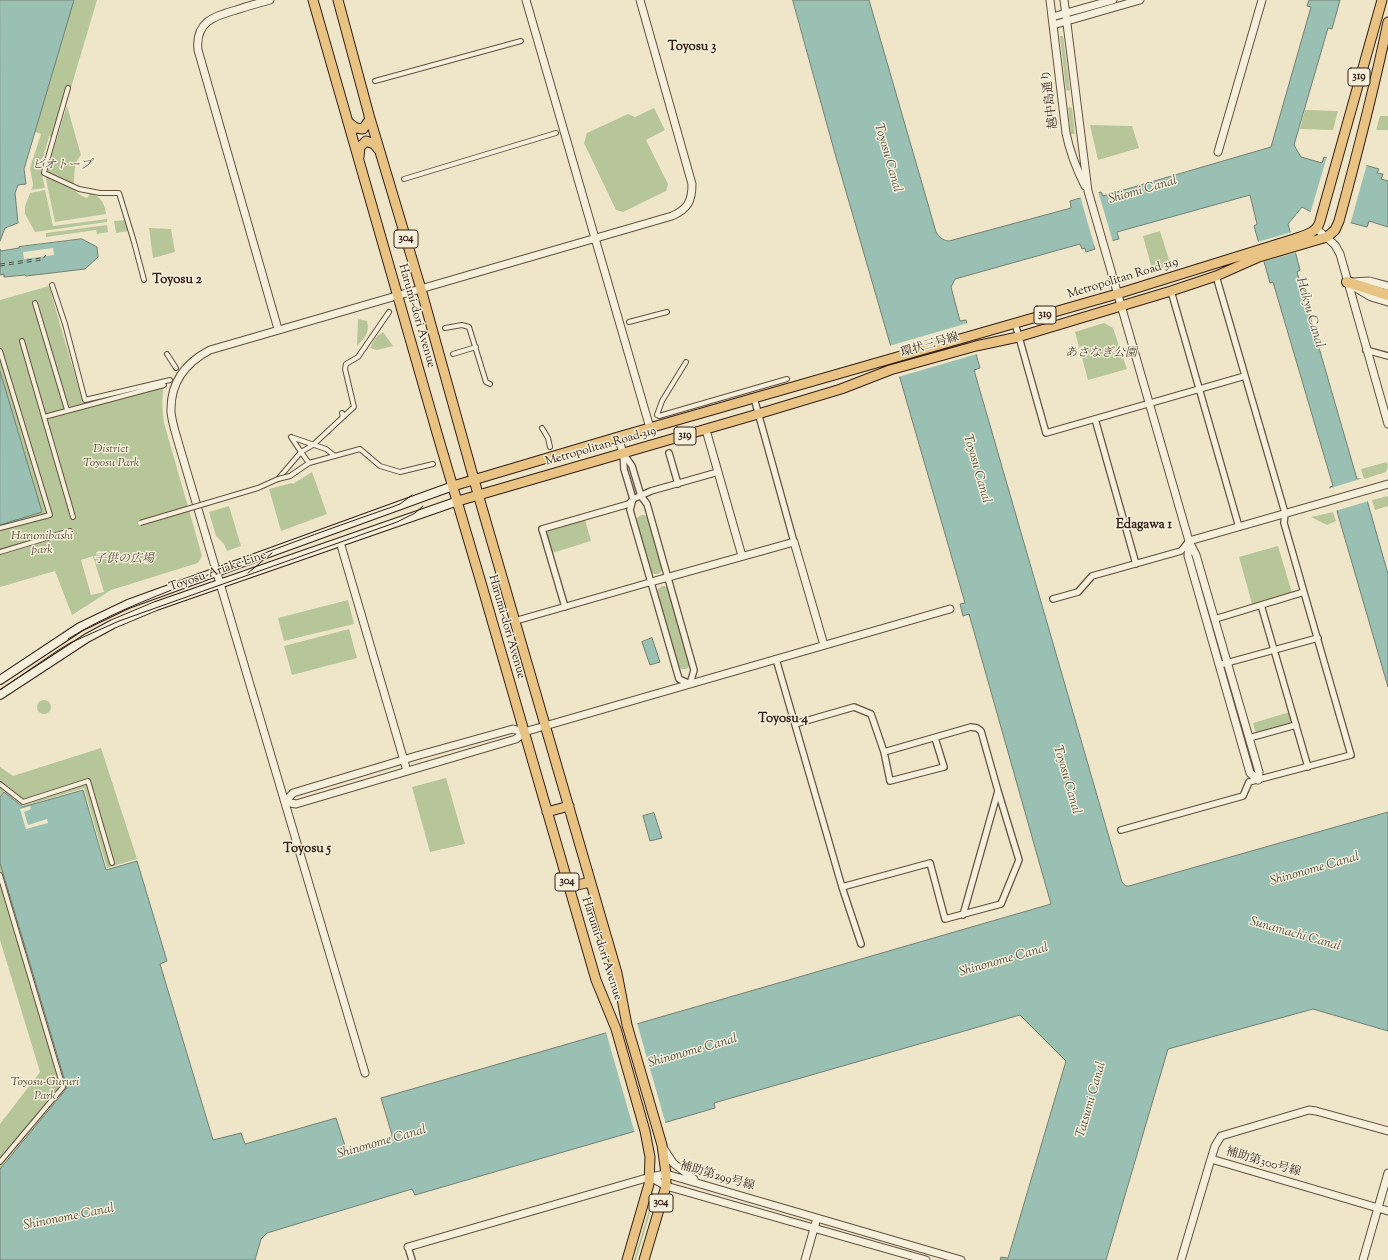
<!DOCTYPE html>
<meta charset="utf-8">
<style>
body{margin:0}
canvas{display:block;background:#efe6c9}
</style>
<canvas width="1388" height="1260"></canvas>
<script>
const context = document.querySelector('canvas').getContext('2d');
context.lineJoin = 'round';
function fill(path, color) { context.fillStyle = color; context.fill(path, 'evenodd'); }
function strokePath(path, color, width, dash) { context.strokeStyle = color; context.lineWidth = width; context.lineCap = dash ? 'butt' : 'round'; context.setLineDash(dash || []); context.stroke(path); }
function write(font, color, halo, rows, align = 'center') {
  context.font = font + ' "Sorts Mill Goudy","Noto Serif JP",serif'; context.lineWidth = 3; context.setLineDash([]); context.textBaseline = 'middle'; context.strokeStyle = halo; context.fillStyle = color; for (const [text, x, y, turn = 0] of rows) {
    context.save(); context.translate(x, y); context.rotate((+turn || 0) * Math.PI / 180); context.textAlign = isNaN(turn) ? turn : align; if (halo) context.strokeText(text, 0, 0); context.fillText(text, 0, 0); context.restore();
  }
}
const green = new Path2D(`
 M74 0H97L56 138 48 136 49 137 40 167 45 188 31 190 33 186V184L30 168 41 134 35 132Z
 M1060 36H1063L1070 90 1068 91 1066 90Z
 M67 106 81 155C74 162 74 176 74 185L46 173Z
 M1070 107 1072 108 1075 134H1071L1068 108Z
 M654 108 665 130 646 140 668 184 666 191 623 212 616 210 584 143 587 133 628 114 635 117Z
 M1305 110 1338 111 1333 130 1300 129Z
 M1380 116H1388V130H1376Z
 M1090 125 1132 126 1139 148 1098 160Z
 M45 175C52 179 61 181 67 185 75 190 78 195 87 198L90 194C101 195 105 205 106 214L55 222Z
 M45 190 53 226 107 219V222L35 232 25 214V206L30 193Z
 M125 220 128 231 116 233 114 221Z
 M107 225 108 232 97 234 96 230 46 237V233Z
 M149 228 171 229 175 252 153 258Z
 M1160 231 1171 266 1158 269 1157 267 1152 269 1143 236Z
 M49 286 83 403 166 379C161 394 162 408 164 423L202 556 198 563 111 590 72 615 55 571 0 587V525L42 512 0 370V300ZM93 556 104 592 91 595 81 560Z
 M358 319 367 321C370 332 365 338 357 346Z
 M1104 323 1113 328 1127 369 1088 380 1075 332Z
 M383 332 393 346 377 350 370 348 376 337Z
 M1387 462 1388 467 1386 472 1364 479 1361 469Z
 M312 472 327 514 281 531 269 489 292 483 293 484Z
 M1388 496V506L1375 510 1372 500Z
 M229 506 241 546 227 551 224 544 216 536 209 512Z
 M1333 512 1336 521 1327 525 1311 517Z
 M641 515H645L649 518 663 567 661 572 658 574H654L650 571 636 521 637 518Z
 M585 520 591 541 552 553 547 534 548 531Z
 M1278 546 1292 593 1252 604 1239 557Z
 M662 586H665L669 589 690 663 689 667 686 669H681L678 667 657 592 658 589Z
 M348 600 354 624 284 641 278 618Z
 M349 629 357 658 292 675 284 646Z
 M37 707a7 7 0 1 1 14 0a7 7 0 1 1-14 0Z
 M1290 712 1293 724 1256 734 1253 723Z
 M101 748 137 859 107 868 84 788 24 806 4 791 0 796V767L13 776Z
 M446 778 465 844 430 852 412 787Z
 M0 864 66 1088 0 1168V1124L40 1072 0 940Z
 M651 1203H653L636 1260H634Z`);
const water = new Path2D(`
 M0 0H74L24 169 26 184 18 185 15 193 18 223 5 228 0 241Z
 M793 0H869L936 232C940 238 942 240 949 241L1071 208 1070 201 1101 192 1103 196 1271 147 1311 7 1307 6 1309 0H1340L1332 29 1328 28 1294 145 1301 157 1322 163 1324 157 1328 158 1329 155 1379 169 1377 173 1383 174 1381 179 1388 181V227L1369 221 1367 227 1313 213 1302 207 1288 224 1300 270 1297 272 1357 479H1361L1388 574V687L1330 487 1333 486 1273 282 1270 283 1254 226 1257 224 1250 195 1117 232 1119 239 1094 245 1095 249 1086 252 1085 248 1082 249 1080 244 955 279 951 287 960 321 966 320 980 368 974 370 1122 882 1126 886H1129L1388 812V1031L1313 1009 1168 1049 1106 1260H1000L1001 1257 1008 1258 1066 1061 1020 1015 714 1103 715 1108 415 1195 412 1189 267 1233 261 1239 255 1260H0V1169L67 1088 0 863V797L4 792 23 807 83 790 106 870 137 861 167 961 160 964 213 1140 241 1133 245 1144 336 1118 347 1152 391 1137 392 1135 381 1098 1051 904 969 614 963 616 960 604 965 603 834 150Z
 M82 239 97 247 98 257 85 269 26 276 25 275 4 277V274L0 275V249L1 251 19 248V247Z
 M0 371 42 512 0 525Z
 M652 638 660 662 650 665 642 642Z
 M654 813 662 838 650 841 643 816Z`);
const pier = new Path2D(`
 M1328 153H1329L1367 164 1350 225 1310 214Z
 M1098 191 1113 242 1095 248 1080 196Z
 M1292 232 1298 252 1262 262 1257 242Z
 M53 248 54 255 24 259 23 252Z
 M968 323 977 354 898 377 889 346Z
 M1363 478 1369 501 1335 511 1328 489Z
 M30 806 31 809 24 812 28 825 47 819 48 823 26 829 20 809Z
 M637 1023 666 1125 635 1134 606 1032Z`);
const ferry = new Path2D(`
 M0 264 41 258 44 257
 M0 266 42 260 46 255`);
const pedestrian = new Path2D(`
 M375 81 521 41
 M68 88 45 168 44 173 79 189 100 193H119L134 242 144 280
 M404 179 556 133
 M52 285 65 324 85 400 170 380
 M35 303 67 410
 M629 322 667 312
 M445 328 462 325 469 327 486 382 490 384
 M22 341 73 517
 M0 351 50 515 0 528
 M167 354 176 368
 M453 354 476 347
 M657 415 662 401 686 362
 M659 416 787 379
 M44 417 164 385
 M343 417 354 407 345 369 346 364 358 357 389 312
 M542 428 548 438 550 447
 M291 437 326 449 335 456
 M291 437 301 452 309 463
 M290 476 309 463 360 449 380 466 400 472 433 464
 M278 479 301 452 313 445 343 417 342 413
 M0 552 70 531
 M0 784 23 802 88 781 112 863
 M0 875 63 1087 0 1162`);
const minor = new Path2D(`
 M1171 291 1239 527
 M1015 323 1046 433 1245 376
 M1366 350 1388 356
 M754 398 794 542
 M1095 419 1136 564
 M623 453 632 466 641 496 647 504 694 670 690 684 679 679 630 510 633 499 624 469Z
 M669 453 678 484
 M1053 599 1078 592 1092 576 1181 551 1189 541
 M1261 605 1308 767
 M565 607 542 529 629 504 633 499 651 491 718 472
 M1215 619 1304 592
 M515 621 651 582
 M776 659 842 887 861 944
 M1219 665 1318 638
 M795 724 854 707 871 714 884 752 971 727 977 728 981 731 998 791 963 915
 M1249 738 1296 725
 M884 752 890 781 944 767 935 738
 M1121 830 1243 796 1249 782 1351 755 1284 523 1285 513 1216 276
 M842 887 930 863 945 919 1001 904 1019 860 998 791
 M408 1247 412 1260`);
const tertiary = new Path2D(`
 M270 0C259 3 248 6 236 10 214 16 195 22 198 50L278 329
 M526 0 650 428
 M1050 0 1066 133C1070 153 1076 168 1085 186
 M1064 0 1088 191 1189 541 1196 555 1259 772 1258 780
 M1052 17 1113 0
 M1053 25 1140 0
 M1218 152 1262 0
 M1317 229 1335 245 1340 254 1388 424
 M1352 282 1369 281 1388 286
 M1356 288 1371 297 1388 302
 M706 430 742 556
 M618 437 623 453
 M1189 541 1188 556 1250 773 1258 780
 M1189 541 1388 484
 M340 542 407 771
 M651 582 794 542 824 645
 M285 802 296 804 516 739 524 732 950 609
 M285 802 293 793 416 756 513 729 524 732
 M365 1073 179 445C176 434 172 423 171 412 170 382 185 363 210 350L672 216C688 209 692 201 692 184L640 0
 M664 1149 673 1163 694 1179
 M1211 1159 1215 1146 1221 1136 1309 1110 1316 1111 1388 1131
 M650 1177 666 1186 926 1260
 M408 1247 650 1177 666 1174 961 1260
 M805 1260 817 1218
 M1181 1260 1211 1159 1388 1211
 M1363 1260 1388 1173`);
const secondary = new Path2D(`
 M0 680 80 627 128 604 453 486
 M0 695 87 638 113 624 156 606 458 501`);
const primary = new Path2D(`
 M313 0 437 433 482 586 596 980 616 1029 645 1131 650 1157 649 1184 627 1260
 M338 0 369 115 421 289 478 494 617 973 627 1025 662 1145 666 1174V1186L644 1260
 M349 123 356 128 363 129 370 119 369 116
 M359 157 360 147 366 141 374 144 379 150
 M453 486 618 437 1117 294 1294 239C1305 235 1317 233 1320 221L1382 0
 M458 501 758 414 841 389 890 370 976 346 1018 337 1171 291 1216 276 1259 257 1327 237 1335 230 1339 221C1357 155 1374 89 1388 22
 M547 812 569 806
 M569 887 590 882`);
const motorway = new Path2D(`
 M1347 282 1388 295`);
const tram = new Path2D(`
 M248 573 272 553
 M68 639C105 616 146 600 187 584 254 556 323 531 392 507L400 504 412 495
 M0 690 57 651 70 643 119 621 397 522 415 513 423 506`);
const pedestrianBridge = new Path2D(`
 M140 523 258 488 278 479 290 476`);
const shields = [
 [1359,77,22],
 [406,239,24],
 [1045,315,22],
 [685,436,22],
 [567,882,24],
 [661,1203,24]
];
const shieldNames = [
 ["319",1359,77],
 ["304",406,239],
 ["319",1045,315],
 ["319",685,436],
 ["304",567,882],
 ["304",661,1203]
];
const streetNames = [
 ["越中島通り",1051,99,-97],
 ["Metropolitan Road 319",1123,279,-17],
 ["Harumi-dori Avenue",416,316,74],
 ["環状三号線",930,346,-16],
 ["Metropolitan Road 319",601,447,-16],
 ["Toyosu-Ariake Line",218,572,-19],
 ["Harumi-dori Avenue",506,627,74],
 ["Harumi-dori Avenue",601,949,72],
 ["補助第300号線",1263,1163,16],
 ["補助第299号線",717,1177,16]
];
const parkNames = [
 ["ビオトープ",62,166],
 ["あさなぎ公園",1101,354],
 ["District",111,450],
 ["Toyosu Park",111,464],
 ["Harumibashi",42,537],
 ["park",42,551],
 ["子供の広場",124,560],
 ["Toyosu-Gururi",45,1083],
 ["Park",45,1097]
];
const neighbourhoodNames = [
 ["Toyosu 3",692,48],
 ["Toyosu 2",177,281],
 ["Edagawa 1",1144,526],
 ["Toyosu 4",783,720],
 ["Toyosu 5",307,850]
];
const waterNames = [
 ["Toyosu Canal",887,158,74],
 ["Shiomi Canal",1143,191,-16],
 ["Heikyu Canal",1309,313,74],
 ["Toyosu Canal",976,469,74],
 ["Toyosu Canal",1066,780,74],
 ["Shinonome Canal",1315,870,-16],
 ["Sunamachi Canal",1295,935,16],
 ["Shinonome Canal",1004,961,-16],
 ["Shinonome Canal",693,1052,-16],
 ["Tatsumi Canal",1092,1100,-74],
 ["Shinonome Canal",382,1143,-16],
 ["Shinonome Canal",69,1218,-11]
];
fill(green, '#b6c699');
fill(water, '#9ac0b3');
strokePath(water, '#727f72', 1);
fill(pier, '#efe6c9');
strokePath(ferry, '#544f42', 1, [5, 4]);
strokePath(pedestrian, '#64503f', 6);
strokePath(minor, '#64503f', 8);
strokePath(tertiary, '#64503f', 9);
strokePath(secondary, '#361e11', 10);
strokePath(primary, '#361e11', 11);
strokePath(motorway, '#361e11', 12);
strokePath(pedestrian, '#f5efdc', 4);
strokePath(minor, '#f5efdc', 5.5);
strokePath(tertiary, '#f5efdc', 7);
strokePath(secondary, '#f5efdc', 8);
strokePath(primary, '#e8c384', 9);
strokePath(motorway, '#e8c384', 10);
strokePath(tram, '#361e11', 1);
strokePath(pedestrianBridge, '#64503f', 6, []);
strokePath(pedestrianBridge, '#f5efdc', 4);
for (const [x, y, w] of shields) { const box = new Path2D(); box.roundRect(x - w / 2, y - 9, w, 18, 3); context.fillStyle = '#f5efdc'; context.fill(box); strokePath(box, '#361e11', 1); }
write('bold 11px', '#361e11', null, shieldNames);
write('12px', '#361e11', '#f5efdc', streetNames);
write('italic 12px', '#5c503a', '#f5efdc', parkNames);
write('bold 13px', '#361e11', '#f5efdc', neighbourhoodNames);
write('italic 13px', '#544f42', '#f5efdc', waterNames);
</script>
